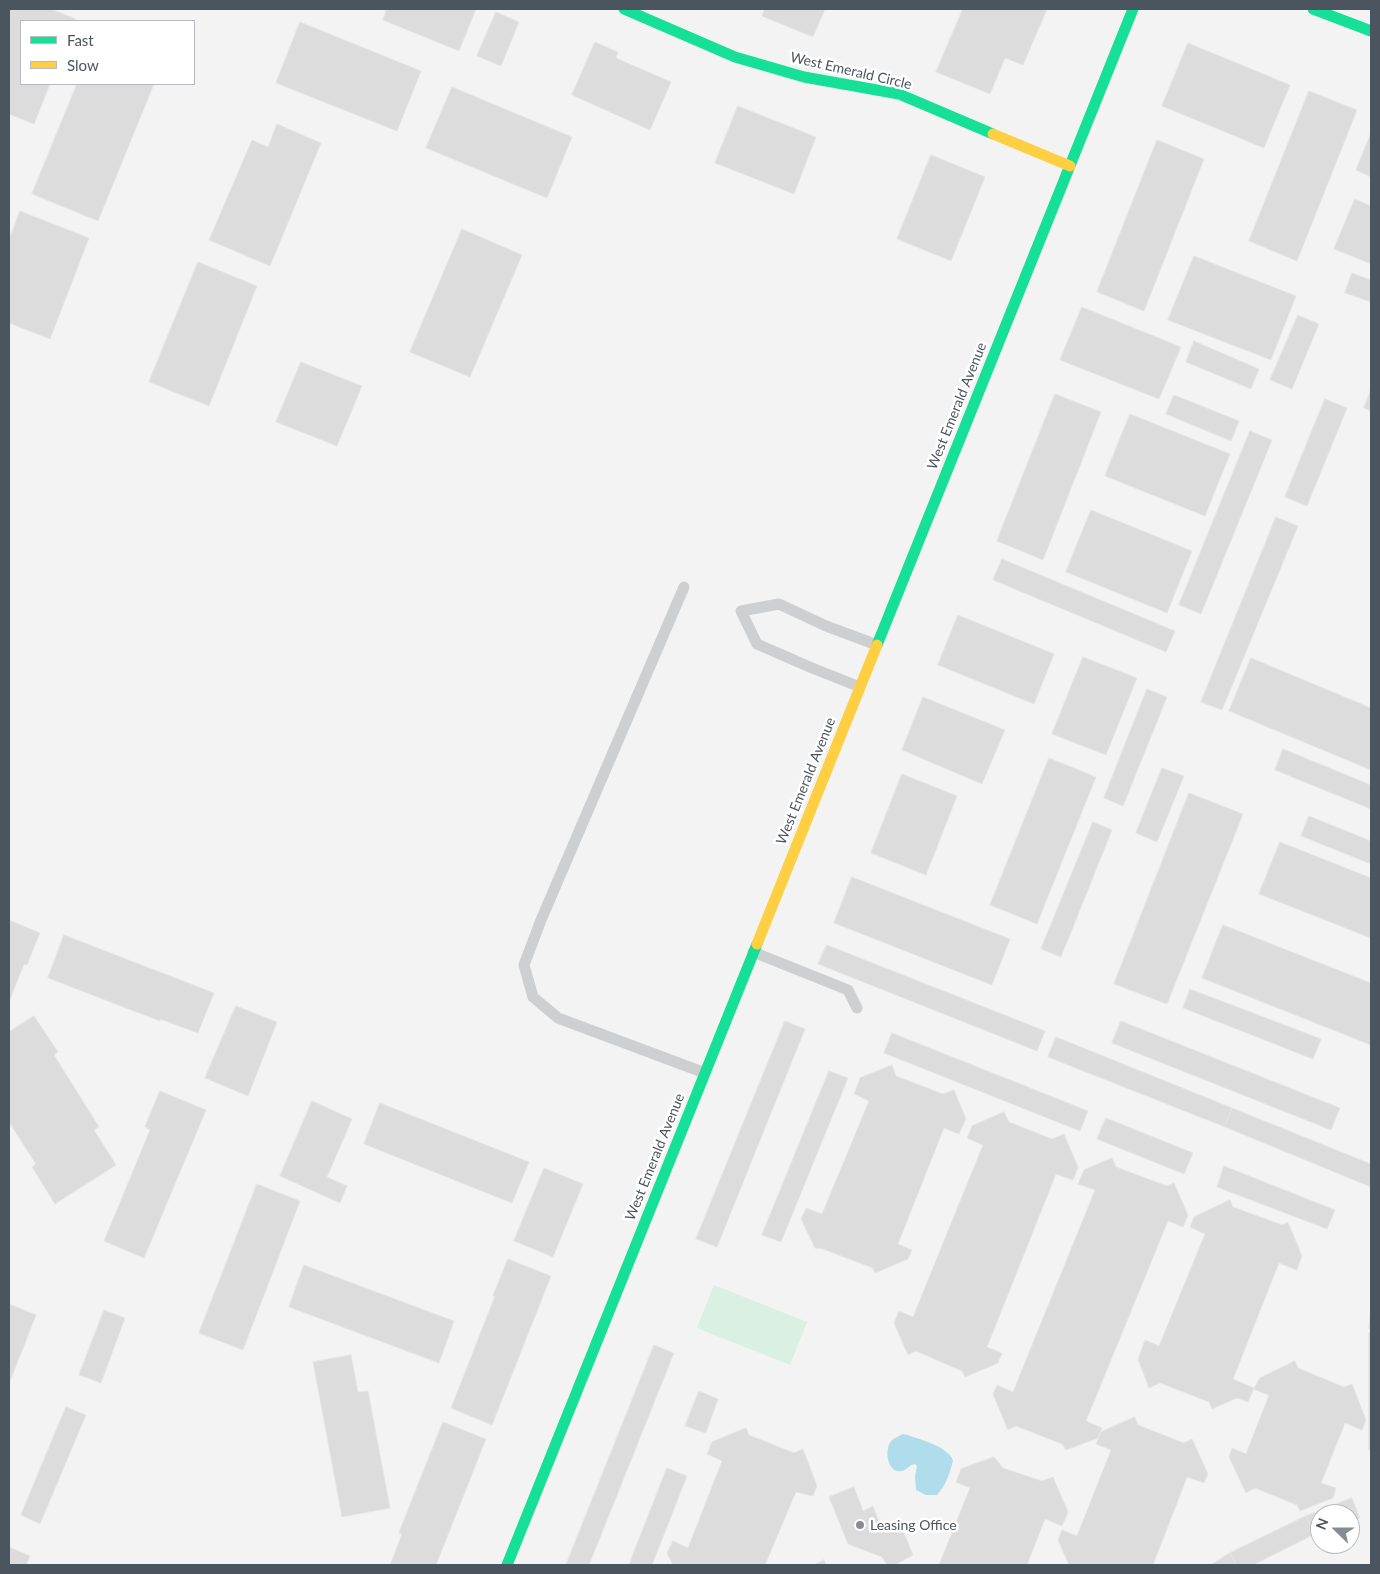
<!DOCTYPE html>
<style>
body{margin:0}
#map{position:relative;width:1380px;height:1574px;overflow:hidden;background:#f3f3f3;font-family:Lato,sans-serif}
canvas{display:block}
.frame{position:absolute;inset:0;border:10px solid #4b555f;pointer-events:none}
.legend{position:absolute;left:20px;top:20px;width:175px;height:65px;box-sizing:border-box;background:#fff;border:1px solid #b7bbbf;margin:0;padding:6px 9px;list-style:none;font-size:15px;color:#4b555f}
.legend li{display:flex;align-items:center;gap:10px;height:25px}
.legend b{width:25px;border:1px solid #b7bbbf}
.north{position:absolute;left:1310px;top:1504px;width:50px;height:50px;box-sizing:border-box;background:#fff;border:1px solid #b7bbbf;border-radius:50%;rotate:292deg;font-size:14px;font-weight:700;line-height:20px;text-align:center;color:#4b555f}
.north::after{content:'';display:block;margin:auto;width:18px;height:22px;background:#868c93;clip-path:polygon(50% 0,100% 100%,50% 72%,0 100%)}
</style>
<div id="map">
<canvas width="1380" height="1574"></canvas>
<div class="frame"></div>
<ul class="legend">
<li><b style="height:6px;background:#16e098"></b>Fast</li>
<li><b style="height:6px;background:#ffcf43"></b>Slow</li>
</ul>
<div class="north">N</div>
</div>
<script>
const context = document.querySelector('canvas').getContext('2d');
context.lineJoin = 'round';
function fill(path, color) { context.fillStyle = color; context.fill(path, 'evenodd'); }
function strokePath(path, color, width, dash) { context.strokeStyle = color; context.lineWidth = width; context.lineCap = dash ? 'butt' : 'round'; context.setLineDash(dash || []); context.stroke(path); }
function write(font, color, halo, rows, align = 'center') {
  context.font = font + ' Lato,sans-serif'; context.lineWidth = 5; context.setLineDash([]); context.textBaseline = 'middle'; context.strokeStyle = halo; context.fillStyle = color; for (const [text, x, y, turn = 0] of rows) {
    context.save(); context.translate(x, y); context.rotate((+turn || 0) * Math.PI / 180); context.textAlign = isNaN(turn) ? turn : align; if (halo) context.strokeText(text, 0, 0); context.fillText(text, 0, 0); context.restore();
  }
}
const green = new Path2D(`
 M714 1285 807 1322 790 1365 697 1328Z`);
const water = new Path2D(`
 M903 1434 908 1435C921 1440 947 1446 953 1460 950 1473 946 1485 937 1495H926L916 1490 915 1476 917 1466 915 1464 911 1465C891 1485 881 1452 892 1440 895 1438 899 1436 903 1434Z`);
const building = new Path2D(`
 M9 9H51L76 19 75 21H21V84H50L34 124 9 114Z
 M387 9H476L459 51 383 20Z
 M765 9H825L813 37 762 16Z
 M963 9H1047L1023 65 1005 58 990 94 936 72Z
 M496 12 519 22 501 66 477 56Z
 M300 22 421 71 397 131 276 83Z
 M595 42 618 52 616 58 671 82 650 130 572 95Z
 M1188 43 1290 85 1264 148 1162 106Z
 M77 84H154L98 221 32 194Z
 M452 87 572 137 547 198 426 148Z
 M1309 91 1357 110 1297 261 1249 241Z
 M738 106 816 137 794 194 715 163Z
 M277 124 321 143 270 266 209 240 252 140 268 147Z
 M1371 133V177L1356 170Z
 M1157 140 1204 159 1144 311 1097 292Z
 M931 155 985 177 951 261 897 239Z
 M1355 199 1371 206V264L1334 249Z
 M20 211 89 238 50 339 9 323V240Z
 M462 229 522 255 470 377 410 352Z
 M1194 256 1296 296 1271 360 1168 320Z
 M198 262 257 286 209 406 149 382Z
 M1352 273 1371 280V302L1345 293Z
 M1082 307 1181 347 1159 399 1060 360Z
 M1298 315 1319 324 1292 389 1270 380Z
 M1194 341 1259 369 1251 389 1186 362Z
 M301 362 362 386 337 446 276 422Z
 M1371 389V411L1364 408Z
 M1055 394 1101 412 1043 560 997 541Z
 M1174 395 1239 421 1231 441 1166 414Z
 M1325 399 1347 408 1307 506 1285 497Z
 M1130 414 1230 454 1205 516 1105 476Z
 M1250 431 1272 440 1201 614 1179 605Z
 M1091 510 1192 551 1167 613 1066 572Z
 M1276 517 1298 526 1222 710 1201 702Z
 M1002 559 1175 631 1166 652 993 580Z
 M958 615 1054 654 1034 704 938 665Z
 M1083 657 1137 678 1106 755 1052 734Z
 M1251 658 1371 708V770L1229 711Z
 M1147 689 1167 697 1123 806 1104 798Z
 M923 697 1005 730 982 784 902 750Z
 M1283 749 1371 785V809L1275 770Z
 M1049 758 1096 777 1037 924 990 905Z
 M1162 768 1184 776 1157 842 1136 833Z
 M902 774 957 796 926 875 871 853Z
 M1189 793 1243 814 1167 1004 1114 984Z
 M1309 816 1371 841V864L1301 836Z
 M1093 822 1112 830 1061 957 1041 949Z
 M1280 842 1371 878V938L1259 894Z
 M852 877 1010 939 992 985 834 923Z
 M9 920 40 933 27 965 24 964 9 1002Z
 M1223 925 1371 983V1045L1202 978Z
 M64 935 214 993 198 1033 160 1019V1021L48 978Z
 M827 945 1045 1031 1037 1051 818 964Z
 M1190 989 1321 1039 1313 1059 1183 1008Z
 M236 1006 277 1022 248 1096 205 1078Z
 M34 1016 58 1052 54 1055 99 1127 94 1130 116 1165 55 1204 32 1167 36 1164 9 1122V1032Z
 M785 1021 805 1029 717 1247 696 1239Z
 M1121 1021 1340 1108 1331 1130 1112 1043Z
 M892 1033 1088 1111 1080 1131 884 1053Z
 M1056 1037 1232 1108 1225 1127 1048 1057Z
 M892 1065 896 1076 943 1094 954 1090 966 1119 959 1134 944 1128 898 1244 912 1250 908 1259 875 1273 873 1268 823 1249 815 1248 801 1219 806 1208 822 1214 869 1101 854 1094 860 1078Z
 M829 1071 848 1078 781 1242 762 1235Z
 M160 1091 206 1110 144 1258 104 1241 150 1130 145 1127Z
 M312 1101 352 1119 327 1177 347 1186 340 1203 280 1176Z
 M380 1103 529 1162 512 1203 364 1144Z
 M1232 1108 1371 1164V1187L1225 1127Z
 M1004 1112 1009 1122 1052 1139 1064 1134 1078 1167 1073 1180 1056 1174 987 1347 1002 1353 998 1363 965 1377 962 1371 916 1351 908 1355 894 1323 899 1311 913 1317 983 1145 967 1138 972 1126Z
 M1106 1118 1193 1153 1184 1174 1097 1139Z
 M1112 1158 1116 1167 1167 1186 1174 1183 1188 1215 1183 1227 1168 1221 1086 1421 1102 1428 1098 1438 1066 1450 1062 1444 1016 1426 1008 1430 993 1394 997 1385 1013 1392 1095 1190 1078 1184 1084 1170Z
 M1224 1166 1335 1210 1327 1229 1217 1187Z
 M544 1168 583 1184 553 1257 514 1241Z
 M257 1184 300 1201 243 1350 199 1333Z
 M1230 1200 1233 1207 1282 1225 1288 1222 1302 1256 1297 1270 1279 1263 1233 1379 1254 1388 1248 1402 1237 1398 1212 1409 1209 1402 1160 1383 1149 1388 1138 1359 1145 1340 1159 1346 1205 1234 1190 1227 1194 1217Z
 M508 1259 551 1276 492 1425 451 1408 495 1296H493Z
 M304 1265 454 1321 439 1363 289 1307Z
 M9 1304 36 1315 9 1384Z
 M1371 1309V1329H1369Z
 M104 1310 125 1318 101 1383 79 1375Z
 M1369 1333H1371V1450H1369Z
 M654 1345 674 1353 589 1565H566Z
 M351 1355 358 1392 368 1391 390 1508 342 1517 313 1362Z
 M1295 1361 1298 1368 1344 1387 1352 1384 1366 1420 1362 1430 1345 1423 1321 1483 1336 1488 1333 1498 1300 1511 1297 1505 1255 1488 1246 1493 1229 1457 1232 1448 1246 1454 1269 1395 1255 1390 1254 1388 1260 1378Z
 M699 1391 718 1399 706 1433 685 1426Z
 M66 1407 86 1415 40 1524 21 1515Z
 M1135 1417 1138 1425 1184 1443 1192 1439 1208 1474 1204 1483 1187 1477 1153 1565H1069L1058 1540 1062 1530 1077 1536 1111 1450 1096 1444 1101 1432Z
 M443 1422 486 1439 436 1565H390L402 1534 399 1533Z
 M746 1428 749 1435 794 1453 803 1449 817 1486 813 1496 796 1492 765 1565H673L667 1553 673 1541 688 1548 722 1461 707 1454 712 1442Z
 M994 1457 1003 1468 1042 1481 1053 1477 1068 1512 1062 1526 1045 1519 1027 1565H939L970 1488 956 1482 961 1469Z
 M667 1468 687 1476 652 1565H629Z
 M854 1487 863 1511 873 1506 882 1529 899 1521 913 1555 895 1565H887L882 1557 848 1544 829 1497Z
 M1352 1498 1360 1518 1350 1522V1514H1320V1533L1315 1534 1306 1516Z
 M1306 1516 1315 1534 1253 1565H1236L1230 1553Z
 M9 1547 30 1556 26 1565H9Z
 M1230 1553 1236 1565H1211Z
 M824 1560 826 1565H814Z`);
const lane = new Path2D(`
 M684 587 541 920 524 965 533 997 558 1018 705 1073
 M860 687 812 668 757 644 741 611 779 604 826 626 877 645
 M753 952 848 990 857 1008`);
const fast = new Path2D(`
 M624 9 735 57 804 77 899 94 993 134
 M1313 9 1371 31
 M877 645 1133 9
 M507 1565 757 944`);
const slow = new Path2D(`
 M993 134 1070 166
 M757 944 877 645`);
const markers = [
 [860,1525,5,"#868c93"]
];
const streetNames = [
 ["West Emerald Circle",851,71,13],
 ["West Emerald Avenue",957,406,-68],
 ["West Emerald Avenue",806,781,-68],
 ["West Emerald Avenue",655,1157,-68]
];
const poiNames = [
 ["Leasing Office",870,1525]
];
fill(green, '#d9f0e3');
fill(water, '#b0ddeb');
fill(building, '#dcdcdd');
strokePath(building, '#e5e5e6', 1);
strokePath(lane, '#cdcfd1', 11);
strokePath(fast, '#16e098', 11);
strokePath(slow, '#ffcf43', 11);
for (const [x, y, r, color] of markers) { const dot = new Path2D(); dot.arc(x, y, r, 0, 2 * Math.PI); context.fillStyle = color; context.fill(dot); strokePath(dot, '#fff', 2); }
write('14px', '#4b555f', '#fff', streetNames);
write('14px', '#4b555f', '#fff', poiNames, 'left');
</script>
